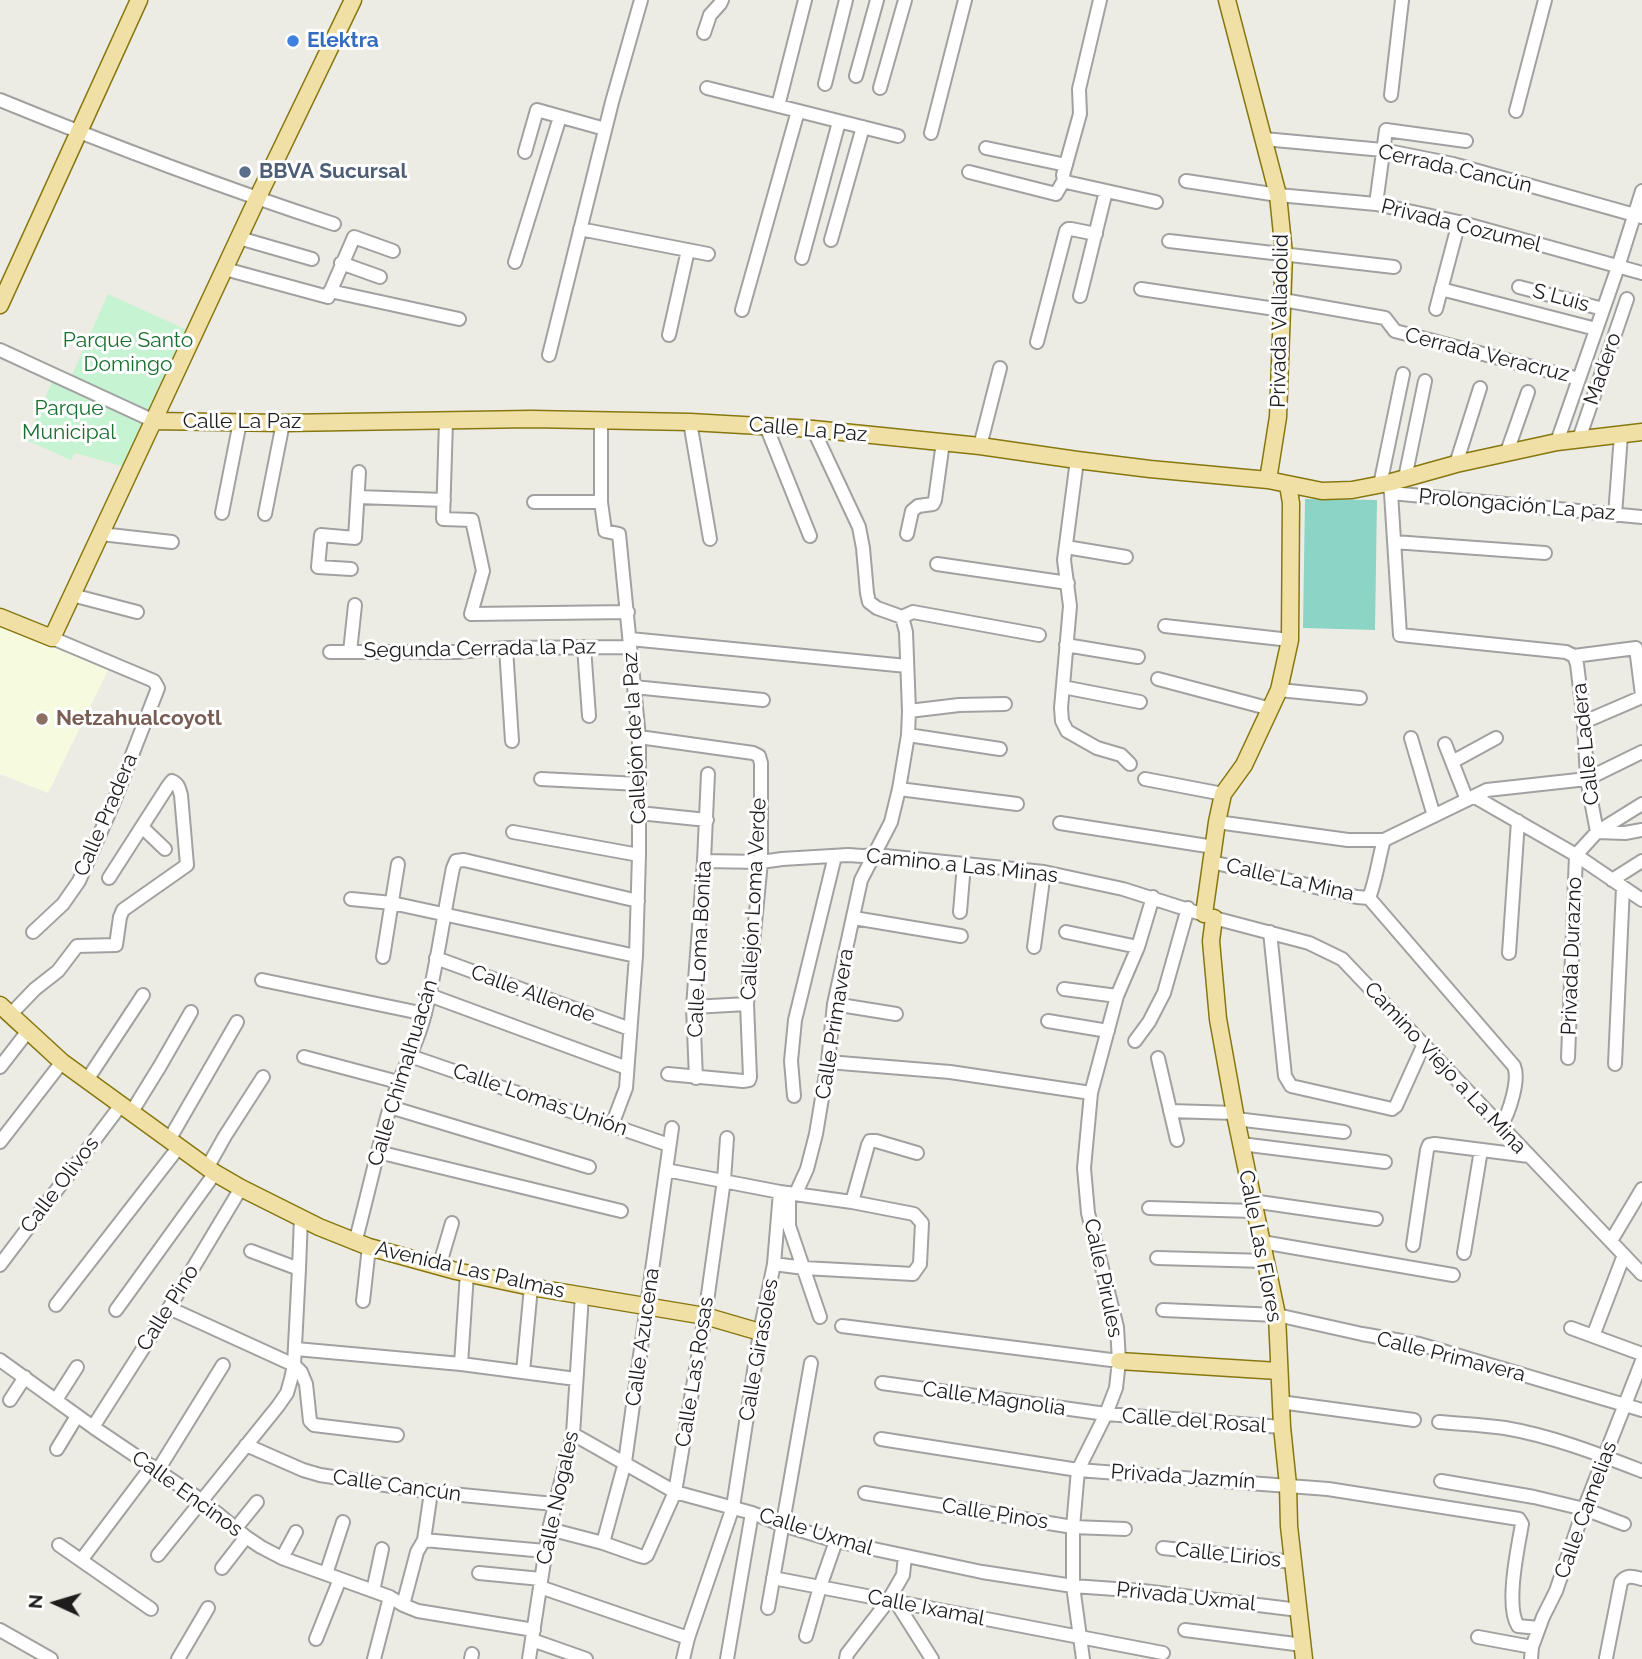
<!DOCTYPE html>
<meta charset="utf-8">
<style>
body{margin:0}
#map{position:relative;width:1642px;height:1659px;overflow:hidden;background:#edece4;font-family:Raleway,sans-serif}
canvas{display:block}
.north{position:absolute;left:21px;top:1568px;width:70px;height:70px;-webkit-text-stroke:5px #fff;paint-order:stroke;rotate:274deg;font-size:19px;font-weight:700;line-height:28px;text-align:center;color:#1d1d1d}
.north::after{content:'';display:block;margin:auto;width:24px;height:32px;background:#1d1d1d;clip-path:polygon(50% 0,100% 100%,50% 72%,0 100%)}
</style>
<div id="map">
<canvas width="1642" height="1659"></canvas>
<div class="north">N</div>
</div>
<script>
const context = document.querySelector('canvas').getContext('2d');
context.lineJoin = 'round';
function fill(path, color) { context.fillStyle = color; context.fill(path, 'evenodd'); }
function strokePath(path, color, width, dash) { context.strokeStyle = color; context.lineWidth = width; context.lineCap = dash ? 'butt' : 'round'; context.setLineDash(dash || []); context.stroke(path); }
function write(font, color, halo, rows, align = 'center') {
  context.font = font + ' Raleway,sans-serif'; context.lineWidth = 6; context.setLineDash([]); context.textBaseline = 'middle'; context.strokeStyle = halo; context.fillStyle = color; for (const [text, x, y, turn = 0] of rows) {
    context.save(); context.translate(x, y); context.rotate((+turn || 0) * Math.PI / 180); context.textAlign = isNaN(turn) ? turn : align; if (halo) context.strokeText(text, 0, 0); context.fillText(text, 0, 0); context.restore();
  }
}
const education = new Path2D(`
 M0 621 111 664 48 793 0 774Z`);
const park = new Path2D(`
 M108 294 185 329 147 412 71 377Z
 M54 378 146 420 125 467 75 453 71 460 26 440Z`);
const pitch = new Path2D(`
 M1305 499 1377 500 1375 630 1303 628Z`);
const minor = new Path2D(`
 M704 33 710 15 720 4 722 0
 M856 76 877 0
 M825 84 846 0
 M707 88 898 136
 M880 88 905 0
 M1391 95 1402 0
 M0 100C110 145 221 187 334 224
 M778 106 805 0
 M1516 111 1545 0
 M931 133 965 0
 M1264 139 1383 150 1453 164 1642 217
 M986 148 1066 165
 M525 152 537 110 605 129
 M969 172 1056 194 1064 180 1063 175 1080 114 1079 89 1100 0
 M1064 180 1066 182 1156 202
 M1186 181 1278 195 1376 204 1459 222 1642 273
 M1376 204 1386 130 1466 141
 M580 229 708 254
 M239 238 312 259
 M831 240 863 127
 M1169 241 1394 267
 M802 258 839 122
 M515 262 560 117
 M341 263 380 277
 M225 269 328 297 354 237 393 251
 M1519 287 1603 309
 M1141 289 1282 310
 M1441 289 1596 329
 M330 291 459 319
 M1080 296 1106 191
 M1283 300 1385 318 1395 331 1579 379
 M1436 309 1459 222
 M742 310 798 111
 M669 335 688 250
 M1037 342 1066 231 1068 229H1071L1096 234
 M0 350 154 421
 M549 355 612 102 641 0
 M601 420V502L605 531 619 534 639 737V855L636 956 626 1088 612 1125
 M446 421 443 519 472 520 483 571 471 614 628 612
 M690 422 710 539
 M766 426 810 536
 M1579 439 1627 299
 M1557 442 1618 267 1642 191
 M980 446 1000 368
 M1507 452 1528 392
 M1077 460 1064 560 1070 606 1061 708 1062 721 1067 731 1097 748 1121 755 1130 764
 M1456 464 1480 388
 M1405 478 1425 381
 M1388 483 1391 493 1400 635 1566 652 1574 656 1636 648 1642 695
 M1380 485 1403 374
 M1391 493 1642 517
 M358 497 444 500
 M534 502H601
 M222 513 240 422
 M265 514 283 423
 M1615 515 1621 435
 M101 534 172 542
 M907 534 912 511 918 506 933 504 935 500 943 442
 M1394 542 1545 553
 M1066 547 1126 557
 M937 564 1068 583
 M351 569 318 567 321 535 355 538 359 472
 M72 595 137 612
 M902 617 913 612 1039 635
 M1165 626 1290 640
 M630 639 907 666
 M1066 645 1138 657
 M584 647 589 716
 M506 648 512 741
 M330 652H457L506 648 630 647
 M350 652 355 605
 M1574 656 1577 664 1584 722 1587 779 1597 832 1625 833 1642 830
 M1158 679 1271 709
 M634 687 763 700
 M1063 687 1140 702
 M1279 690 1360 698
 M909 711 959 705 1005 704
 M1584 722 1642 697
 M908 735 1000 749
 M639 737 753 753 759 756 761 763V862L747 1004 750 1077 749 1080 743 1081 668 1074
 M1411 738 1434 816
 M1445 744 1467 800
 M1452 762 1496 738
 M541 779 639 784
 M1145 779 1223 794
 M899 789 1017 804
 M1475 797 1576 855 1642 900
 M639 813 707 820
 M1217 822 1348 840H1384L1487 790 1587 779 1642 752
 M1060 823 1214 847
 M142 827 165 849
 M513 832 639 855
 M1576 855 1597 832 1642 804
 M704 861 761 862 782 859 848 855 863 856 875 855 1044 872 1123 889 1214 918 1309 943 1342 959 1642 1274
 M1212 862 1357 897 1369 898
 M1612 880 1642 861
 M1369 898 1514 1066C1520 1080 1509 1113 1501 1126
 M1369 898C1377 877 1378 860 1384 840
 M351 899 392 903 636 956
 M960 912 964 864
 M854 918 961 936
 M33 932 63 904 79 881 113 804 158 688 154 681 52 638
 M1066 932 1138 947
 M1270 932 1285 1076 1291 1086 1392 1109 1396 1106 1424 1044
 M1034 947 1044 872
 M1509 953 1518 821
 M383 957 398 864
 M436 958 630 1029
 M262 980 425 1014
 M1064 989 1117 996
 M429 995 627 1068
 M834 1004 896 1014
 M693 1007 747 1004
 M10 1015 35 989 58 971 77 946 116 945 120 917 123 910 187 865 181 795C179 789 179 784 172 781L168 786 109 878
 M1048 1021 1108 1031
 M1135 1041 1149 1022 1164 993 1188 908
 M410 1056 669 1145
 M304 1057 398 1082
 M1158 1058 1177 1140
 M1568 1058 1576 855
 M828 1062 950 1072 1091 1093
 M1615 1064 1623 887
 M0 1067 28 1031
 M696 1078 693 1007 704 861 708 774
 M87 1080 143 995
 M794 1096 791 1061 795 1020 835 856
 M390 1107 589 1167
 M1170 1111 1235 1113
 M131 1113 160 1066 191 1012
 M1236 1119 1344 1132
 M169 1140 237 1022
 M0 1142 62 1062
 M1241 1144 1385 1162
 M378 1152 621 1211
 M207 1168 225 1136 263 1077
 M666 1170 780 1192 852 1202 914 1214 922 1223 920 1264 913 1274 804 1268 774 1264
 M789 1193V1226L820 1317
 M796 1193 807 1169 816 1134 828 1062 834 1004 861 880 891 822 899 789 908 735 909 711 906 632 902 617 877 608 869 602 867 593 863 548 859 527 813 429
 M1252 1201 1376 1219
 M852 1202 868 1145 870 1141H876L917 1153
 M1149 1208 1254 1211
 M1611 1241 1642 1189
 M1262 1242 1453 1275
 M355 1243C367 1198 377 1152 390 1107 399 1076 416 1048 424 1017 437 968 443 917 453 868L456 861 464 860 638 901
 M1413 1245 1427 1150 1429 1145 1435 1144 1529 1156
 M251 1251 299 1269
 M1464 1253 1481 1150
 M1157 1258 1266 1261
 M0 1265 121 1105
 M439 1267 452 1223
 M363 1301 369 1247
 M56 1305 178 1148
 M169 1308 294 1365 301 1372 306 1384 310 1421 314 1425 397 1435
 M116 1310 215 1173
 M1163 1310 1277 1315 1362 1334 1419 1344 1642 1410
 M842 1326 1119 1361
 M1571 1328 1642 1354
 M1593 1336 1624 1255
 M296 1349 461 1364 576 1379
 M0 1360 93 1427 201 1500 246 1537 261 1547 282 1558 390 1597 403 1605 418 1611 534 1630
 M461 1364 467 1273
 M523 1372 531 1287
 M882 1383 1106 1414 1282 1427
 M10 1400 25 1377
 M56 1400 77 1367
 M1280 1402 1414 1420
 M1439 1422C1461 1424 1483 1425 1505 1428 1552 1436 1598 1454 1642 1471
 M93 1427 169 1308 241 1188
 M573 1434 675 1492 752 1513 783 1525 836 1541 982 1572 1073 1586 1143 1591 1299 1610
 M881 1439 1078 1470 1328 1489 1519 1519 1522 1524C1518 1547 1505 1606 1518 1626L1539 1628
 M246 1445 303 1470 320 1475 431 1492 554 1504
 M57 1449 77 1416
 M158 1470 223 1365
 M1441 1481 1534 1497 1584 1509 1624 1524
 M865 1493 1073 1527 1125 1529
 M236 1528 257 1502
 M549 1529 603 1543 640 1556 644 1557 647 1555 675 1492 705 1316 724 1180 727 1138
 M424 1540 545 1551
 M603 1543 625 1462 672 1128
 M59 1545 151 1609
 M1163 1548 1293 1562
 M158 1555 278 1406 287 1393 291 1379 294 1365 299 1269 301 1217
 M282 1558 296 1532
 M82 1559 152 1466
 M222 1568 246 1537
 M479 1573 541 1579
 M326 1574 343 1522
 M773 1578 1163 1653
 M540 1587 688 1638
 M373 1591 382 1549
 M896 1602 932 1659
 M403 1605 417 1552 424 1540 431 1492
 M768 1608 811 1363
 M0 1630 51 1659
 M1185 1630 1303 1645
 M806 1636 820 1587 836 1541
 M1478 1637 1532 1647
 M316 1639 340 1579
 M532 1640 586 1659
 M1606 1658 1621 1582C1627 1574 1634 1577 1642 1579
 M178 1659 208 1608
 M374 1659 390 1597
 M471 1659 472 1654
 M529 1659 549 1529 573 1434 582 1295
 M683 1659 688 1638 733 1507 760 1332 774 1264 780 1192
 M727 1659 752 1513
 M846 1659 847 1654 888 1601 903 1575 905 1556
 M1083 1659 1073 1586V1527L1078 1470 1106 1414 1116 1388 1119 1361 1117 1327 1088 1213 1084 1168 1091 1093 1117 996 1138 947 1153 897
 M1531 1659 1532 1647 1543 1617 1556 1591 1584 1509 1642 1361`);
const major = new Path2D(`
 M1227 0 1278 195 1284 254 1278 417 1268 480
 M0 305 139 0
 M154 421 283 423 531 419 690 422 813 429 980 446 1077 460 1150 469 1268 480 1322 491 1352 490 1388 483 1456 464 1557 442 1642 432
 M0 617 52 638 257 199 353 0
 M1204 914 1217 822 1223 794 1244 765 1279 690 1290 640 1291 503 1288 485
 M1214 918 1211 941 1218 1019 1236 1119 1277 1315 1282 1427 1288 1485 1289 1526 1304 1659
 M0 1005 62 1062 215 1173 241 1188 319 1227 369 1247 456 1271 531 1287 705 1316 760 1332
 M1119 1361 1278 1371`);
const markers = [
 [293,41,7,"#3f7fe0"],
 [245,172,7,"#5c6f8a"],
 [42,719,7,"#8d6e63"]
];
const shopNames = [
 ["Elektra",307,41]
];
const streetNames = [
 ["Cerrada Cancún",1455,169,13],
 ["Privada Cozumel",1461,226,14],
 ["S Luis",1561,298,15],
 ["Privada Valladolid",1280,321,-89],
 ["Cerrada Veracruz",1487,355,14],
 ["Madero",1603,369,-71],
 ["Calle La Paz",242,422],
 ["Calle La Paz",808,430,5],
 ["Prolongación La paz",1517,505,5],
 ["Segunda Cerrada la Paz",480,649,-1],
 ["Callejón de la Paz",635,738,-93],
 ["Calle Ladera",1586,744,-96],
 ["Calle Pradera",106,815,-67],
 ["Camino a Las Minas",962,866,6],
 ["Calle La Mina",1290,880,13],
 ["Callejón Loma Verde",754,899,-87],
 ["Calle Loma Bonita",700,949,-87],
 ["Privada Durazno",1572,956,-88],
 ["Calle Allende",533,994,20],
 ["Calle Primavera",835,1024,-81],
 ["Camino Viejo a La Mina",1445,1068,47],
 ["Calle Chimalhuacán",403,1073,-73],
 ["Calle Lomas Unión",540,1100,19],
 ["Calle Olivos",60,1185,-53],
 ["Calle Las Flores",1260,1246,79],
 ["Avenida Las Palmas",470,1270,13],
 ["Calle Pirules",1103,1278,78],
 ["Calle Pino",168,1308,-58],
 ["Calle Azucena",643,1337,-82],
 ["Calle Girasoles",759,1350,-80],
 ["Calle Primavera",1451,1357,14],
 ["Calle Las Rosas",695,1372,-81],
 ["Calle Magnolia",994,1399,8],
 ["Calle del Rosal",1194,1421,4],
 ["Privada Jazmín",1183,1477,4],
 ["Calle Cancún",397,1486,8],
 ["Calle Encinos",187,1494,36],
 ["Calle Nogales",558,1498,-78],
 ["Calle Camelias",1586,1510,-70],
 ["Calle Pinos",995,1514,9],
 ["Calle Uxmal",816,1532,17],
 ["Calle Lirios",1228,1555,6],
 ["Privada Uxmal",1186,1597,6],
 ["Calle Ixamal",926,1608,11]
];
const serviceNames = [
 ["BBVA Sucursal",259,172]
];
const parkNames = [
 ["Parque Santo",128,341],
 ["Domingo",128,365],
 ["Parque",69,409],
 ["Municipal",69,433]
];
const educationNames = [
 ["Netzahualcoyotl",56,719]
];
fill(education, '#f6fbdf');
fill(park, '#c6f3d2');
fill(pitch, '#8bd4c6');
strokePath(minor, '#a1a1a1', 16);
strokePath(major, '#867710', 19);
strokePath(minor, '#fff', 12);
strokePath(major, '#f1e0a5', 16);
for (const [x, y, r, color] of markers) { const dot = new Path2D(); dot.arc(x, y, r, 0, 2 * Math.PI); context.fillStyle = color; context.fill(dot); strokePath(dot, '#fff', 2.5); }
write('bold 21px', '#366cbe', '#fff', shopNames, 'left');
write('21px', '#1d1d1d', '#fff', streetNames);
write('bold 21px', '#4e5e75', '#fff', serviceNames, 'left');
write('21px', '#176f30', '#fff', parkNames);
write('bold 21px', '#785e54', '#fff', educationNames, 'left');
</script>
